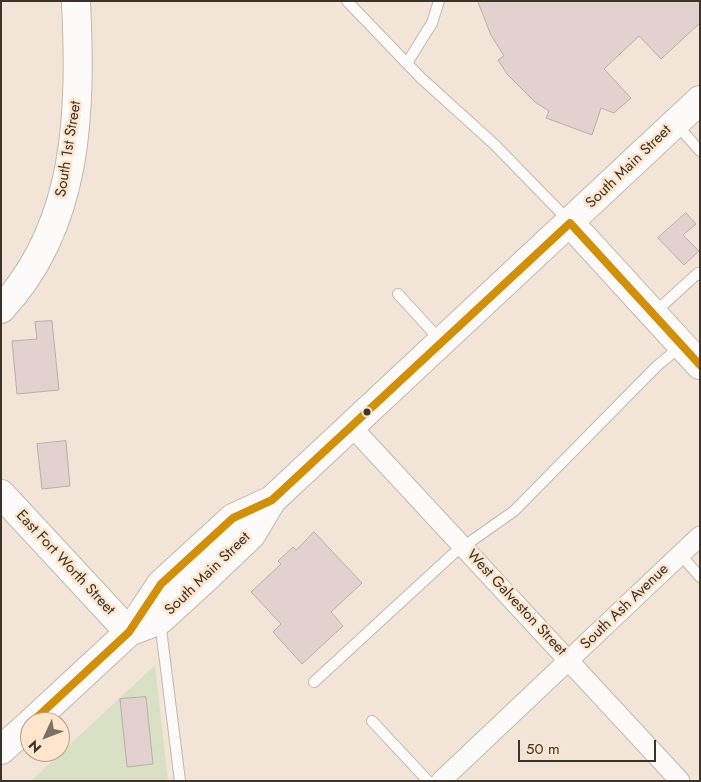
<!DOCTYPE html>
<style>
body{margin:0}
#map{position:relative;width:701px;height:782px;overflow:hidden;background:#f2e5d7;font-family:Jost,sans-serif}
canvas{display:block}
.frame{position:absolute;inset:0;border:2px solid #3c3329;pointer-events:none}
.north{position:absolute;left:20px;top:712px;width:50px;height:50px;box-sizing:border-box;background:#fee5cb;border:1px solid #b09e8a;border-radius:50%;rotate:227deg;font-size:14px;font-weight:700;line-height:20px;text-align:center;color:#3c3329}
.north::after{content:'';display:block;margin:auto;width:18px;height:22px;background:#7c7166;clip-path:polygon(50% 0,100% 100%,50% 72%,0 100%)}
.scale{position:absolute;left:518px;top:740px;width:138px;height:22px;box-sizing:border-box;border:2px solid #3c3329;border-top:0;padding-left:6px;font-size:15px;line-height:18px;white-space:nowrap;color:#3c3329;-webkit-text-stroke:4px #fee5cb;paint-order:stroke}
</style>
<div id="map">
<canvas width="701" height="782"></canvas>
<div class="frame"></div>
<div class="north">N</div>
<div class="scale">50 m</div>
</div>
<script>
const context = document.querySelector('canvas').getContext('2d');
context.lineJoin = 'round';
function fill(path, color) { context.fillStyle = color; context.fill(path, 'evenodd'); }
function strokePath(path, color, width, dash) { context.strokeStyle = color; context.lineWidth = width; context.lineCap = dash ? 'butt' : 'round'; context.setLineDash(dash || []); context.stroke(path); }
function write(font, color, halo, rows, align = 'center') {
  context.font = font + ' Jost,sans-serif'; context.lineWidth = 5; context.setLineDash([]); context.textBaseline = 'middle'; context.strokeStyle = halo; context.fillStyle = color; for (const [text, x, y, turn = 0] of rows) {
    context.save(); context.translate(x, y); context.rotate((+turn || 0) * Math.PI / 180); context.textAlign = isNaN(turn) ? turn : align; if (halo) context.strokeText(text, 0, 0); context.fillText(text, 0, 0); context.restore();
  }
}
const green = new Path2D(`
 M155 665 168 781H31Z`);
const building = new Path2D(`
 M478 1H700V23L661 59 639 36 604 69 631 98 614 113 601 108 592 135 546 118 549 111 535 102 507 74 498 60 504 56 491 35Z
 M686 213 696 224 683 235 699 251 684 265 658 238Z
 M52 321 59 390 17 394 12 341 37 339 35 322Z
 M66 441 70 486 42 489 37 444Z
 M314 532 362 583 331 612 343 626 302 664 273 632 281 624 251 592 281 564 278 561 293 547 296 550Z
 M146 697 153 764 127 767 120 699Z`);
const lane = new Path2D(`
 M347 1 421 78 494 144 570 222
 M407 63 432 23 439 1
 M676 124 700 151
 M398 294 441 341
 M653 314 698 273 700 275
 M680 554 700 577
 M160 621 180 781
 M314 682 453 554 514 511 657 366 681 346
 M372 721 428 781`);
const street = new Path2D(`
 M351 426 680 781
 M441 781 700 536`);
const secondary = new Path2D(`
 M570 223 700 365
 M1 309C80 224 81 110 76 1
 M1 494 129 632
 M129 632 160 620 206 578 251 535 272 500 700 100
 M32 722 129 632 161 584 233 518 272 500
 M1 750 30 724`);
const bus1 = new Path2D(`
 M32 722 129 632 161 584 233 518 272 500 570 223 700 365`);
const markers = [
 [367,412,4.5,"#3c3329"]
];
const streetNames = [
 ["South 1st Street",69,149,-81],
 ["South Main Street",629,167,-44],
 ["East Fort Worth Street",65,563,47],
 ["South Main Street",208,574,-44],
 ["West Galveston Street",516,603,47],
 ["South Ash Avenue",625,607,-44]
];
fill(green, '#d8e1c3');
fill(building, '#e2d1ce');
strokePath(building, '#baaeaa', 1);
strokePath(lane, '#c3b8ad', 12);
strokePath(street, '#c3b8ad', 21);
strokePath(secondary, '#c3b8ad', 30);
strokePath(lane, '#fdfbf9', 10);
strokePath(street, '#fdfbf9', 19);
strokePath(secondary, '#fdfbf9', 28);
strokePath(bus1, '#d28f08', 8);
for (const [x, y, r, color] of markers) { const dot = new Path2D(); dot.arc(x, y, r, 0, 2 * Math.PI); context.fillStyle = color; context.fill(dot); strokePath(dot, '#fee5cb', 2); }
write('15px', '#3c3329', '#fee5cb', streetNames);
</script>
